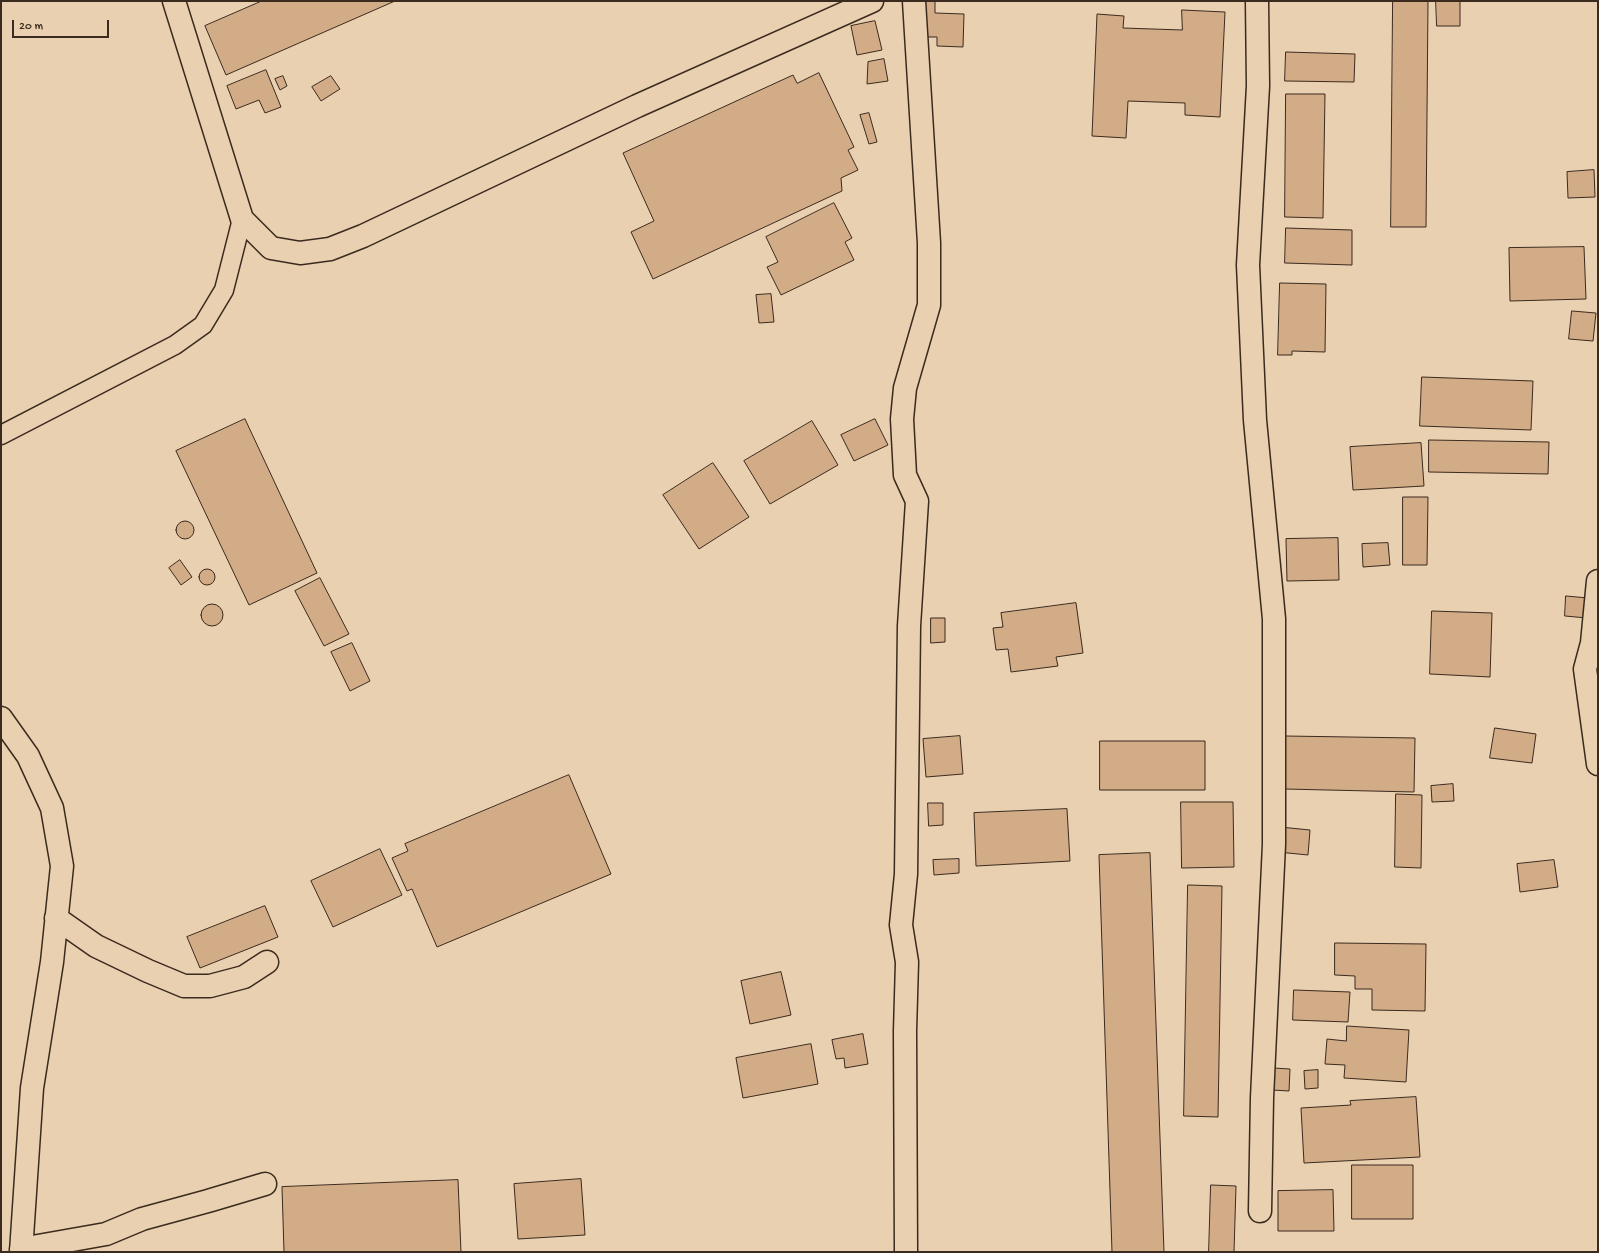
<!DOCTYPE html>
<style>
body{margin:0}
#map{position:relative;width:1599px;height:1253px;overflow:hidden;background:#e8d0b0;font-family:"Gochi Hand",sans-serif}
canvas{display:block}
.frame{position:absolute;inset:0;border:2px solid #3b2a1e;pointer-events:none}
.scale{position:absolute;left:12px;top:20px;width:97px;height:18px;box-sizing:border-box;border:2px solid #3b2a1e;border-top:0;padding-left:5px;font-size:12px;line-height:14px;white-space:nowrap;color:#3b2a1e;-webkit-text-stroke:3px #e8d0b0;paint-order:stroke}
</style>
<div id="map">
<canvas width="1599" height="1253"></canvas>
<div class="frame"></div>
<div class="scale">20 m</div>
</div>
<script>
const context = document.querySelector('canvas').getContext('2d');
context.lineJoin = 'round';
function fill(path, color) { context.fillStyle = color; context.fill(path, 'evenodd'); }
function strokePath(path, color, width, dash) { context.strokeStyle = color; context.lineWidth = width; context.lineCap = dash ? 'butt' : 'round'; context.setLineDash(dash || []); context.stroke(path); }
const building = new Path2D(`
 M262 1H395L226 75 205 26Z
 M923 1H935V13L964 14 963 47 937 46V37H922Z
 M1393 1H1428L1426 227H1391Z
 M1436 1H1460V26H1437Z
 M1182 10 1225 12 1220 117 1185 115V103L1128 101 1126 138 1092 136 1097 14 1124 16 1123 28 1182 30Z
 M875 21 882 50 857 55 851 26Z
 M1286 52 1355 54 1354 82 1285 81Z
 M884 59 888 81 867 84 868 62Z
 M266 70 281 107 265 113 259 100 236 109 227 86Z
 M819 73 854 147 848 150 858 170 841 178 842 191 653 279 631 232 654 221 623 153 793 75 797 83Z
 M283 76 287 86 280 90 275 79Z
 M331 76 340 89 321 101 312 87Z
 M1286 94H1325L1323 218 1285 217Z
 M869 113 877 142 869 144 860 115Z
 M1594 170 1595 197 1568 198 1567 172Z
 M834 203 852 238 845 242 854 260 781 295 767 267 778 262 766 237Z
 M1286 228 1352 230V265L1285 263Z
 M1584 247 1586 299 1510 301 1509 248Z
 M1280 283 1326 284 1325 352 1292 351V355H1278Z
 M771 294 774 322 759 323 756 295Z
 M1572 311 1596 313 1593 341 1569 339Z
 M1422 377 1533 381 1531 430 1420 426Z
 M245 419 317 573 249 605 176 451Z
 M875 419 888 445 854 461 841 435Z
 M812 421 838 465 770 504 744 461Z
 M1429 440 1549 442 1548 474 1429 472Z
 M1421 443 1424 486 1353 490 1350 447Z
 M713 463 749 517 699 549 663 495Z
 M1403 497H1428L1427 565H1403Z
 M176 530a9 9 0 1 1 18 0a9 9 0 1 1-18 0Z
 M1338 538 1339 580 1287 581 1286 539Z
 M1388 543 1390 565 1363 567 1362 544Z
 M180 560 192 577 181 585 169 568Z
 M199 577a8 8 0 1 1 16 0a8 8 0 1 1-16 0Z
 M320 578 349 634 324 646 295 591Z
 M1566 596 1588 598 1587 618 1565 616Z
 M1076 603 1083 653 1056 657 1058 666 1011 672 1008 649 996 650 993 628 1003 627 1001 613Z
 M201 615a11 11 0 1 1 22 0a11 11 0 1 1-22 0Z
 M1432 611 1492 613 1490 677 1430 674Z
 M931 618H945V642L931 643Z
 M352 643 370 681 350 691 331 652Z
 M1495 728 1536 734 1532 763 1490 758Z
 M960 736 963 774 926 777 923 739Z
 M1285 736 1415 738 1414 792 1284 789Z
 M1100 741H1205V790H1100Z
 M569 775 611 874 437 947 412 889 407 891 392 858 408 851 405 844Z
 M1453 784 1454 801 1432 802 1431 786Z
 M1396 794 1422 795 1421 868 1395 867Z
 M1181 802H1233L1234 867 1182 868Z
 M928 803H943V825L929 826Z
 M1067 809 1070 861 976 866 974 813Z
 M1280 827 1310 830 1308 855 1278 852Z
 M380 849 402 895 333 927 311 881Z
 M1150 853 1164 1252H1112L1099 855Z
 M959 859V873L934 875 933 860Z
 M1554 860 1558 887 1520 892 1517 864Z
 M1188 885 1222 886 1218 1117 1184 1116Z
 M265 906 278 937 200 968 187 937Z
 M1335 943 1426 944 1425 1011 1372 1010V989H1355V976L1335 975Z
 M781 972 791 1015 750 1024 741 981Z
 M1294 990 1350 992 1348 1022 1293 1020Z
 M1347 1026 1409 1030 1406 1082 1344 1078 1345 1065 1325 1064 1327 1039 1346 1041Z
 M863 1034 868 1064 845 1068 844 1058 836 1059 832 1040Z
 M811 1044 818 1084 743 1098 736 1058Z
 M1274 1068 1290 1069 1289 1091 1272 1090Z
 M1318 1070V1088L1305 1089 1304 1071Z
 M1416 1097 1420 1157 1304 1163 1301 1108 1351 1105 1350 1101Z
 M1352 1165H1413V1219H1352Z
 M581 1179 585 1235 518 1239 514 1184Z
 M458 1180 461 1252H284L282 1187Z
 M1211 1185 1236 1186 1234 1252H1209Z
 M1333 1190 1334 1231H1278V1191Z`);
const service = new Path2D(`
 M1 435 175 345 203 325 224 290 242 219`);
const minor = new Path2D(`
 M174 1 242 219 271 248 300 253 330 249 363 236 637 106 872 1
 M1257 1 1258 86 1248 265 1255 420 1274 619V844L1262 1098 1260 1211
 M1598 581 1592 643 1585 669 1598 764
 M1 718 28 756 52 808 62 866 52 962 32 1088 21 1252
 M56 918 96 946 148 971 184 986H210L244 977 267 962
 M21 1249 106 1234 142 1219 208 1201 265 1184
 M906 1252 905 1031 907 962 901 925 906 874 909 626 917 501 905 475 902 419 905 388 929 305V243L914 1`);
fill(building, '#d2ab87');
strokePath(building, '#3b2a1e', 1);
strokePath(service, '#3b2a1e', 21);
strokePath(minor, '#3b2a1e', 25);
strokePath(service, '#e8d0b0', 18);
strokePath(minor, '#e8d0b0', 22);
</script>
